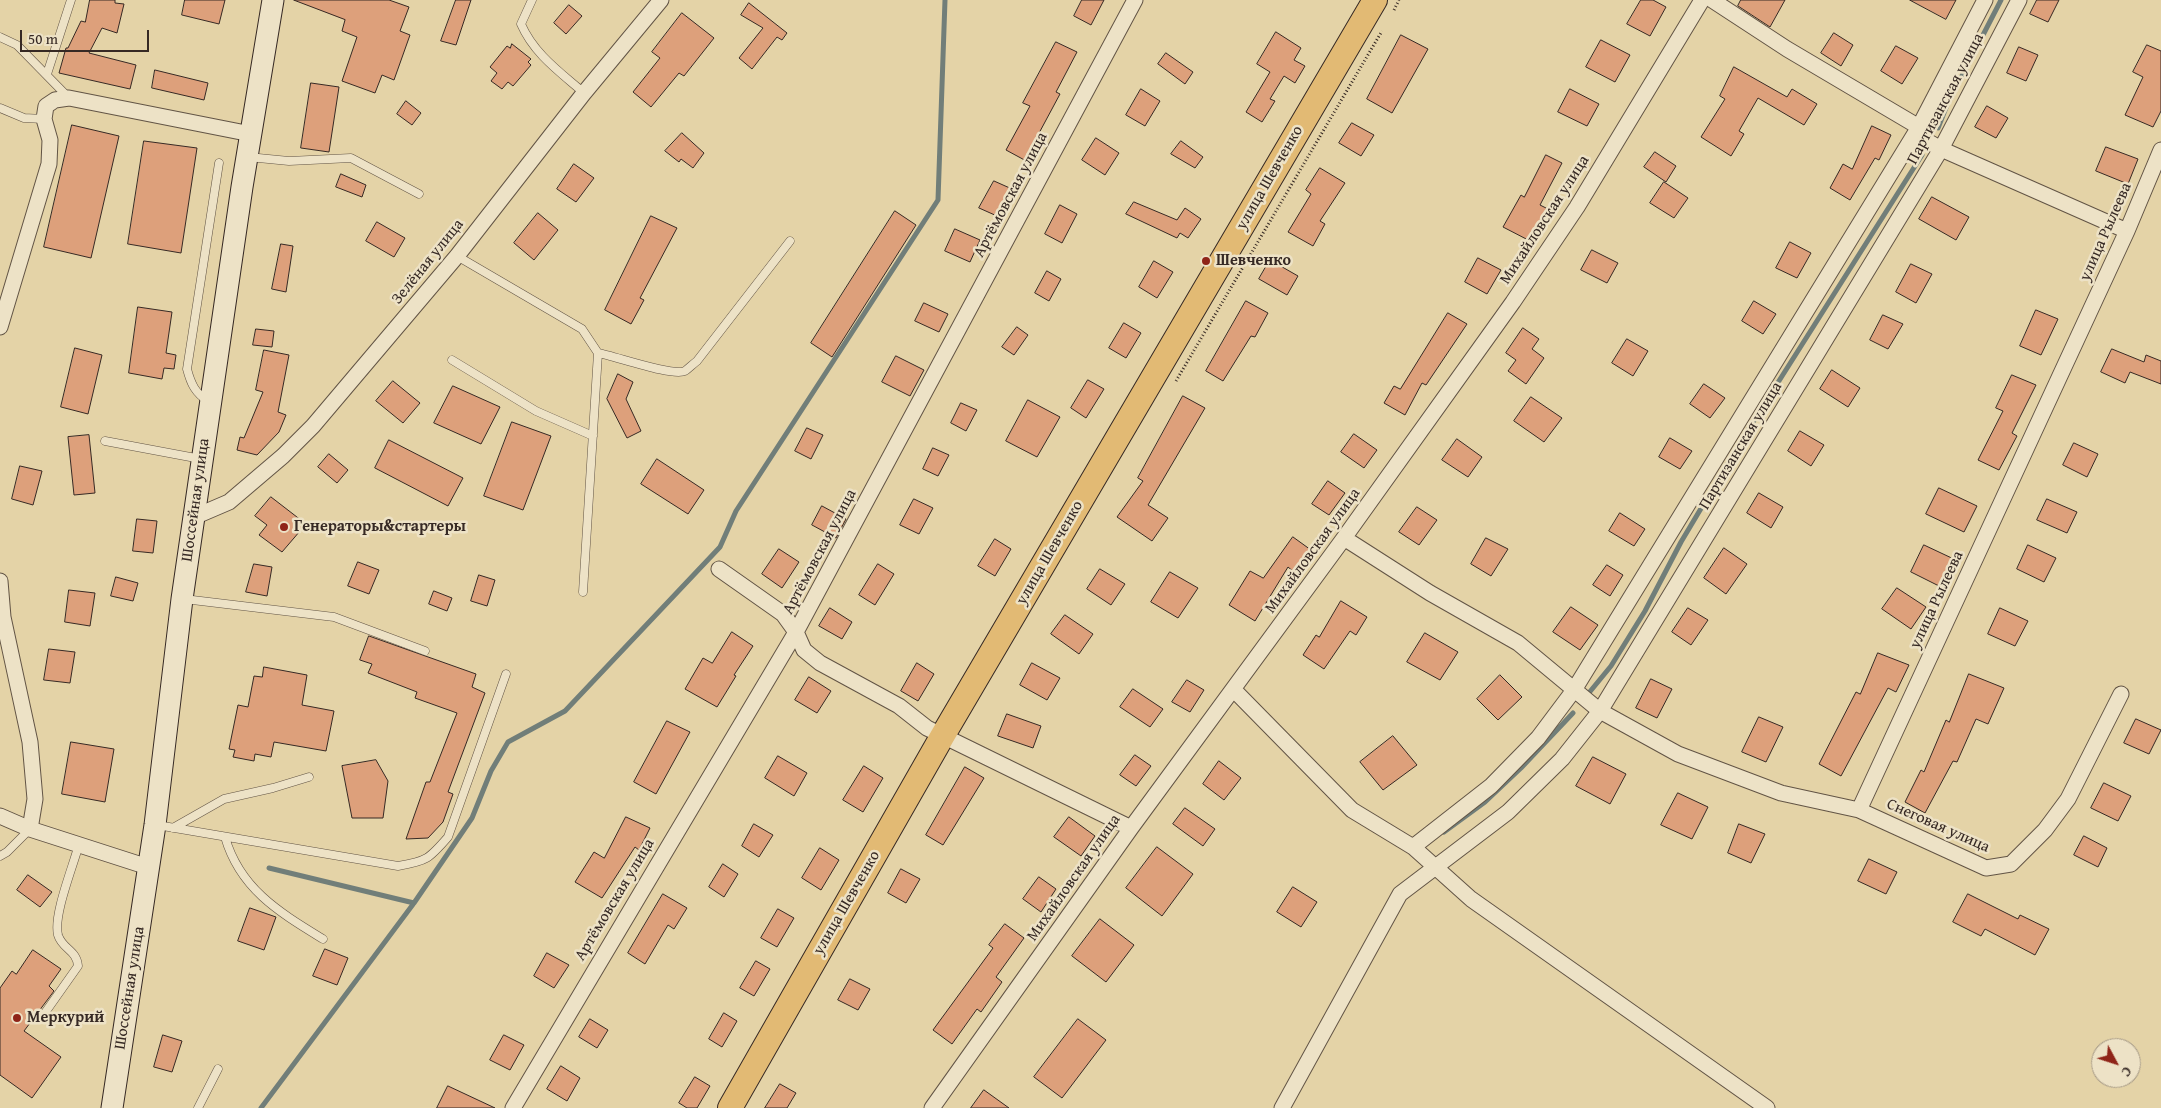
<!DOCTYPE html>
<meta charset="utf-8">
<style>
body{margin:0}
#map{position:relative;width:2161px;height:1108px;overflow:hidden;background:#e4d3a7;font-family:"Gentium Book Plus",serif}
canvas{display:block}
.north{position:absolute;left:2091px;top:1038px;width:50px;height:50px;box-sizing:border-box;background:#ede2c6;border:1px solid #a49885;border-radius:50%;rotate:130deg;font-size:14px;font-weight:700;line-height:20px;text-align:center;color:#362924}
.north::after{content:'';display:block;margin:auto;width:18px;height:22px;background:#8f2418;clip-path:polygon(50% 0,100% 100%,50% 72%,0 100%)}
.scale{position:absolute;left:20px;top:30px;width:129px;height:22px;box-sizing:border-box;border:2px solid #362924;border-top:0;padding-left:6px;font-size:15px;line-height:18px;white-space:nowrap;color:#362924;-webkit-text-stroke:4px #ede2c6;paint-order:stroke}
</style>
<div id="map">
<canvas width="2161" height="1108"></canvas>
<div class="north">С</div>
<div class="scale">50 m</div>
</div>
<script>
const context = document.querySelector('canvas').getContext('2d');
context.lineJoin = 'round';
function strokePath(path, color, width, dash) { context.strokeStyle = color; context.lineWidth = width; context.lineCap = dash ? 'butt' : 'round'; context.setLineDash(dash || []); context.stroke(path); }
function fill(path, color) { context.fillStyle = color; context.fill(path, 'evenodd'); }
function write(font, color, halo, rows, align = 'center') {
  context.font = font + ' "Gentium Book Plus",serif'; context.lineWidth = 5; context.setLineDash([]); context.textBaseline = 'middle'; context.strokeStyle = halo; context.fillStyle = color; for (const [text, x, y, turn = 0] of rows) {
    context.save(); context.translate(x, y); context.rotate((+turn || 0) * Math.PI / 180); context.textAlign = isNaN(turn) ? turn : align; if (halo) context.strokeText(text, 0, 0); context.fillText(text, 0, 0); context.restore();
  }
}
const stream = new Path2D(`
 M1938 128 1947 105 2001 0
 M1588 694 1611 666 1645 611 1681 542 1746 433 1922 155
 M1444 832 1485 802 1521 768 1573 713
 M269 868 414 903
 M261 1108 414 903 472 818 491 771 508 742 565 711 720 547 736 511 938 200 945 0`);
const building = new Path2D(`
 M90 0H115V3L124 4 117 33 102 28 89 53 136 65 130 89 59 73 66 48H68L81 21 85 22Z
 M185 0H225L219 24 182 15Z
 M294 0H389L409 7 400 31 410 35 394 80 382 75 375 93 342 81 357 37 342 31 345 20Z
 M456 0H471L456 45 441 41Z
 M1082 0H1104L1091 25 1074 16Z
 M1641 0H1653L1666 7 1650 36 1627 24Z
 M1741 0H1785L1770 27 1738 6Z
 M1910 0H1956L1946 19Z
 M2037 0H2059L2048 22 2030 14Z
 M749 3 787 33 782 40 777 37 752 69 739 58 763 28 741 15Z
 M569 5 582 16 566 34 554 23Z
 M682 13 714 38 684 76 679 73 651 107 633 92 660 58 652 52Z
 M1276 32 1301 48 1294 60 1305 66 1295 83 1284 76 1270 99 1275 101 1262 122 1246 112 1270 72 1257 64Z
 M1834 33 1853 45 1841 66 1821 53Z
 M1401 35 1428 49 1392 113 1367 99Z
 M1601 40 1630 55 1615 82 1586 67Z
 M1056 42 1077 52 1056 92 1060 94 1038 135 1044 138 1030 163 1006 150 1030 106 1023 103Z
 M512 44 531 59 528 62 531 65 513 86 508 82 502 89 491 81 497 73 490 67 507 46 510 48Z
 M2147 45 2161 51V111L2153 127 2125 115 2143 77 2133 72Z
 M1896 46 1918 58 1902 84 1881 71Z
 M2019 47 2038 55 2026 81 2007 73Z
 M1166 53 1193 72 1185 84 1158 64Z
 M1734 67 1787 97 1792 89 1817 104 1804 125 1758 98 1739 131 1744 134 1731 156 1701 137 1725 99 1720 96Z
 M155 70 208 83 204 100 152 88Z
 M311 83 339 87 329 152 301 148Z
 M1141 89 1160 101 1145 126 1126 115Z
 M1570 89 1599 104 1587 126 1558 112Z
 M406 101 421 113 412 125 397 114Z
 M1987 106 2008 118 1996 138 1975 127Z
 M1352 123 1374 135 1361 156 1339 143Z
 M72 125 119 136 91 258 44 247Z
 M1872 126 1891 135 1879 160 1875 158 1850 200 1830 188 1843 164 1852 169Z
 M682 133 704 153 693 168 681 159 679 162 665 151Z
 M1096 138 1119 153 1105 175 1082 160Z
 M144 141 197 148 181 253 128 244Z
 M1181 141 1203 157 1195 168 1171 154Z
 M2106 147 2138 159 2128 184 2096 171Z
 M1655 152 1676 166 1666 182 1644 167Z
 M1546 155 1562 163 1540 205 1552 211 1534 243 1503 227 1521 195 1524 197Z
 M574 164 594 178 576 202 557 189Z
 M1320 168 1345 183 1320 221 1325 224 1313 246 1288 232 1311 194 1306 190Z
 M341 174 366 185 362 197 336 187Z
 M994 181 1012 189 997 216 979 208Z
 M1664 182 1688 198 1674 218 1650 203Z
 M1932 197 1969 217 1956 240 1919 219Z
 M1134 202 1177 220 1185 208 1201 219 1188 238 1180 233 1177 238 1126 214Z
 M1060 205 1077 214 1062 243 1045 234Z
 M895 211 916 225 832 357 811 343Z
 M538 213 558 230 534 260 514 243Z
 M651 216 677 228 640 298 644 300 631 324 605 310Z
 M377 222 405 238 394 257 366 241Z
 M955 229 980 240 970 262 945 251Z
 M1790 242 1811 253 1797 278 1776 268Z
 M281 244 293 246 286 292 272 289Z
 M1592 250 1618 263 1607 283 1581 270Z
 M1478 258 1501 270 1487 294 1465 282Z
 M1270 260 1298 276 1287 295 1259 279Z
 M1154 261 1173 272 1157 298 1139 287Z
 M1911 264 1932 274 1916 303 1896 292Z
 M1047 271 1061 279 1049 301 1035 293Z
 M1246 301 1268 313 1255 337 1251 336 1223 381 1206 371Z
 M1754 301 1776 314 1763 334 1742 321Z
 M924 303 948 314 939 332 915 321Z
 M138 307 172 312 166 353 176 355 174 369 164 368 162 379 129 373Z
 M2036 310 2058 319 2041 355 2020 346Z
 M1448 313 1467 324 1426 385 1422 383 1405 415 1384 403 1394 386 1400 389Z
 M1883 315 1903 324 1888 349 1870 340Z
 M1124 323 1141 333 1126 358 1109 348Z
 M1017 327 1028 335 1014 355 1002 347Z
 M1523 328 1539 339 1532 349 1544 358 1526 384 1508 371 1516 360 1506 353Z
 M256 329 274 331 272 347 253 345Z
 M1627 339 1648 351 1633 376 1612 363Z
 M75 348 102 355 88 414 61 407Z
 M2112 349 2144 362 2146 355 2161 361V384L2130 372 2125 383 2101 372Z
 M264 350 289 355 278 412 286 415 279 432 257 455 237 450 240 437 244 438 263 392 256 390Z
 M896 356 924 370 910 396 882 382Z
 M1832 370 1860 388 1848 407 1820 389Z
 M618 374 633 382 626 399 641 431 627 438 607 399Z
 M2012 375 2036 385 2012 433 2017 436 1999 470 1978 460 2003 411 1996 408Z
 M1088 380 1104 389 1086 418 1071 408Z
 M393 381 420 403 403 423 376 401Z
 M1704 384 1725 398 1710 418 1690 404Z
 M453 386 500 407 481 444 434 423Z
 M1183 396 1205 408 1148 505 1168 518 1152 541 1117 517 1143 481 1138 478Z
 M1531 397 1562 418 1544 442 1514 421Z
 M1028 400 1060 417 1037 457 1006 441Z
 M961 403 977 410 966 431 951 423Z
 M512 422 551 436 523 510 484 496Z
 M807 428 823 435 811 459 795 451Z
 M1800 431 1824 445 1811 466 1788 451Z
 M1354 434 1377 450 1364 468 1341 452Z
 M89 435 95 493 74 495 68 437Z
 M1670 438 1692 451 1680 469 1659 457Z
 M1457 439 1482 457 1468 477 1442 460Z
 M389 440 463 478 448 506 375 468Z
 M2074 443 2098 454 2087 477 2063 465Z
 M933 448 949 455 938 476 923 469Z
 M329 454 348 470 337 483 318 467Z
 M657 459 704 490 688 514 641 484Z
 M20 466 42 471 33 505 12 499Z
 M1328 481 1345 493 1329 515 1312 504Z
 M1939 488 1977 506 1964 532 1926 514Z
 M1759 493 1783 507 1771 528 1747 513Z
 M271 497 306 524 282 552 259 535 267 525 255 516Z
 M914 499 933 508 919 534 900 525Z
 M2047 499 2077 512 2067 533 2037 520Z
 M822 506 846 519 836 538 812 525Z
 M1417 507 1437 520 1419 545 1399 532Z
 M1620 513 1645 529 1634 546 1609 531Z
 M137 519 157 521 153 553 133 551Z
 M1293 537 1311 550 1294 572 1288 567 1255 621 1229 605 1250 571 1263 578Z
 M1486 538 1508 549 1491 576 1471 564Z
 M995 539 1011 549 995 576 978 566Z
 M1924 545 1958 561 1945 589 1911 572Z
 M2028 545 2056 558 2044 582 2017 569Z
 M1724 548 1747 564 1726 594 1704 578Z
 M779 549 799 562 782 588 762 574Z
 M358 562 379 570 369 594 348 586Z
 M254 564 272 567 267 596 246 592Z
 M878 564 894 574 875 605 859 595Z
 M1607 565 1623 575 1610 596 1593 585Z
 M1100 569 1125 584 1111 605 1087 589Z
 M1170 572 1198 588 1178 618 1151 602Z
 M479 575 495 580 487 606 471 601Z
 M116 577 138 583 133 601 111 596Z
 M1897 588 1926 607 1911 629 1882 609Z
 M69 590 95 593 90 626 65 622Z
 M434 591 452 598 447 611 429 604Z
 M1341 601 1367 617 1356 635 1350 631 1324 669 1303 655 1316 635 1319 637Z
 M1571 607 1598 625 1580 650 1553 632Z
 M830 608 852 622 842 639 819 626Z
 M1688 608 1708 620 1691 645 1672 632Z
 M2000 608 2028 621 2015 646 1988 634Z
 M1065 615 1093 634 1079 654 1051 634Z
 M732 632 753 646 734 675 736 676 717 707 685 689 703 658 712 663Z
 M1425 633 1458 652 1440 680 1407 662Z
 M369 636 476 674 472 687 485 693 448 792 453 794 443 822 428 838 406 839 426 782H430L457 713 415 698 417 692 368 673 372 664 360 660Z
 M49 649 75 652 70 683 44 680Z
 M1878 653 1909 665 1896 692 1888 688 1841 776 1819 764 1856 692 1860 694Z
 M917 663 934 674 918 701 901 691Z
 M1032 663 1060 678 1047 700 1020 685Z
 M264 667 307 675 302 705 334 711 326 751 274 742 271 757 255 754 254 761 233 757 235 750 229 749 238 705 248 707 254 676 262 677Z
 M1969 674 2004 688 1988 724 1976 719 1957 762 1953 761 1925 813 1905 802 1921 770 1924 772 1946 720 1949 722Z
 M1500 675 1522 697 1498 720 1477 699Z
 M809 677 831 691 817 713 795 700Z
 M1651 679 1672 689 1657 718 1636 708Z
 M1187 680 1204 690 1190 712 1172 702Z
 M1133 689 1163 709 1150 727 1120 707Z
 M1007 714 1041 726 1033 748 998 736Z
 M1759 717 1783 727 1766 762 1742 752Z
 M2136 719 2161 730 2149 754 2124 743Z
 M667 721 690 732 656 794 634 782Z
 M1393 736 1417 765 1383 790 1360 762Z
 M71 742 114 749 105 802 62 794Z
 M1135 755 1151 766 1136 786 1120 775Z
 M778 756 807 773 794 796 765 778Z
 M1593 757 1626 774 1610 804 1576 786Z
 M376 760 388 781 383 818H352L342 766Z
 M1219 761 1241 778 1224 800 1203 784Z
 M864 766 883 778 863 812 843 800Z
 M965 767 984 778 943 845 926 835Z
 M2104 783 2131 796 2118 821 2091 808Z
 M1678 793 1708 807 1692 839 1661 825Z
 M1185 808 1215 829 1203 846 1173 824Z
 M626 817 650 828 639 850 635 847 602 898 575 882 594 852 604 858Z
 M1069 817 1095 836 1081 856 1054 837Z
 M754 824 773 835 759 857 742 846Z
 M1739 824 1765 834 1751 863 1728 853Z
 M2084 836 2107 848 2098 867 2074 855Z
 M1157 847 1193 874 1162 916 1126 888Z
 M820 848 839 860 821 890 802 878Z
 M1869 859 1897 872 1886 894 1858 881Z
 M723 864 738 874 724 897 709 887Z
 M901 869 920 879 906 903 888 893Z
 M28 875 52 892 40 907 17 890Z
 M1039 877 1056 889 1041 912 1023 899Z
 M1293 887 1317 902 1301 927 1277 912Z
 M663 894 687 908 674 929 668 925 645 964 628 953Z
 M1968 894 2018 919 2020 915 2049 929 2035 955 1985 929 1981 936 1953 922Z
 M250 908 276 917 264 950 238 941Z
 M778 909 794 918 777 947 761 938Z
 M1100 919 1134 945 1106 982 1072 956Z
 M1005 924 1024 938 996 977 1002 982 981 1012 977 1009 952 1044 933 1030 993 948 989 945Z
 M325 949 348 958 337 985 313 976Z
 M33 950 61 969 49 986 54 991 24 1031 61 1057 32 1098 0 1075V988L12 971 16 974Z
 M547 953 569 965 554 988 534 976Z
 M756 961 770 969 754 996 740 988Z
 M850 979 870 989 858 1010 838 1000Z
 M724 1013 737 1021 722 1047 709 1039Z
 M590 1019 608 1030 597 1048 579 1037Z
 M1078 1019 1106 1040 1062 1098 1034 1077Z
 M163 1035 182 1041 172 1072 154 1067Z
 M504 1035 524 1045 510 1070 490 1060Z
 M561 1066 580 1078 567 1101 547 1089Z
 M695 1077 710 1086 697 1108H687L679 1103Z
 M780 1084 796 1093 787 1108H765Z
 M448 1086 495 1108H437Z
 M984 1090 1009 1108H971Z`);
const path = new Path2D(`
 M1394 10 1399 0
 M1176 381 1382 31`);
const service = new Path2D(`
 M532 0 521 24C534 54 560 72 584 93
 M0 37 17 45 69 98
 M47 74 71 0
 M0 108 24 118 44 119
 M248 157 289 161 351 158 419 194
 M457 256 582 329 598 353 583 592
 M598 353C615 356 673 377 685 371 689 368 693 364 697 361L790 241
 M452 360 536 411 593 436
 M209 402C195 393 191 384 187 369L219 163
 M105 441 201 459
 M184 599 334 617 425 651
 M157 825 398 866C427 861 429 859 448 837L506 674
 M173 828 224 799 273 788 309 777
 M225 837C240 889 279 912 323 939
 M0 856 7 852 30 829
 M42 1017 78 966C77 950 62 949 58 935 53 915 73 867 79 844
 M198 1108 218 1069`);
const minor = new Path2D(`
 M1712 0 1787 49 1919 127
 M1915 134 1941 149 2127 231
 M0 327 49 164 50 140 44 119 46 106 55 100 69 98 251 134
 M194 517 229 502 283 456 313 426 457 256 584 93 661 0
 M1344 538 1430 593 1518 643 1600 711 1678 754 1781 793 1859 810 1986 868 2011 864 2045 830 2068 799 2121 694
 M719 569 783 614 796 632 804 650 820 663 899 706 927 728 1131 828
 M0 581 3 617 30 742 35 799 30 829 148 867
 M1234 690 1352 810 1413 847 1471 899 1767 1108
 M1859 810 2127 231 2161 150
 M0 816 30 829
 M1413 847 1491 786 1538 738 1574 690 1919 127 1985 0
 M513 1108 796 632 1135 0
 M932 1108 1131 828 1344 538 1513 302 1577 207 1702 0
 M1282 1108 1400 894 1508 812 1562 759 1600 711 1941 149 2019 0`);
const secondary = new Path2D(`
 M112 1108 155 825 182 599 242 187 273 0`);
const primary = new Path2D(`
 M730 1108 943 735 1375 0`);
const markers = [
 [1206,261,5,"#8f2418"],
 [284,527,5,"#8f2418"],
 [17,1018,5,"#8f2418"]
];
const streetNames = [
 ["Партизанская улица",1946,99,-62],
 ["улица Шевченко",1270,178,-60],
 ["Артёмовская улица",1011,195,-62],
 ["Михайловская улица",1545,220,-57],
 ["улица Рылеева",2106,232,-66],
 ["Зелёная улица",428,262,-51],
 ["Партизанская улица",1741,446,-59],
 ["Шоссейная улица",196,500,-82],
 ["Михайловская улица",1313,551,-54],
 ["Артёмовская улица",820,552,-62],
 ["улица Шевченко",1050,553,-60],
 ["улица Рылеева",1937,600,-65],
 ["Снеговая улица",1938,826,24],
 ["Михайловская улица",1074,878,-55],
 ["Артёмовская улица",615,900,-59],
 ["улица Шевченко",847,903,-60],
 ["Шоссейная улица",130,988,-81]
];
const poiNames = [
 ["Шевченко",1216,261],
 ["Генераторы&стартеры",294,527],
 ["Меркурий",27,1018]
];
strokePath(stream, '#717e79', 5);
fill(building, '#dda07b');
strokePath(building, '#362924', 1);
strokePath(service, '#625445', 9);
strokePath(minor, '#625445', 17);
strokePath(secondary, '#362924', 23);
strokePath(primary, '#362924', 26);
strokePath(path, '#362924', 3, [1, 2.5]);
strokePath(service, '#ede2c6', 8);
strokePath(minor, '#ede2c6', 15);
strokePath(secondary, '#ede2c6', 21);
strokePath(primary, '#e2ba74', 24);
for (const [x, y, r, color] of markers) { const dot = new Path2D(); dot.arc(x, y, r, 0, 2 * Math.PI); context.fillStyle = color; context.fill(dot); strokePath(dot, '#ede2c6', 2); }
write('16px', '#362924', '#ede2c6', streetNames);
write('bold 16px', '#362924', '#ede2c6', poiNames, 'left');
</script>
